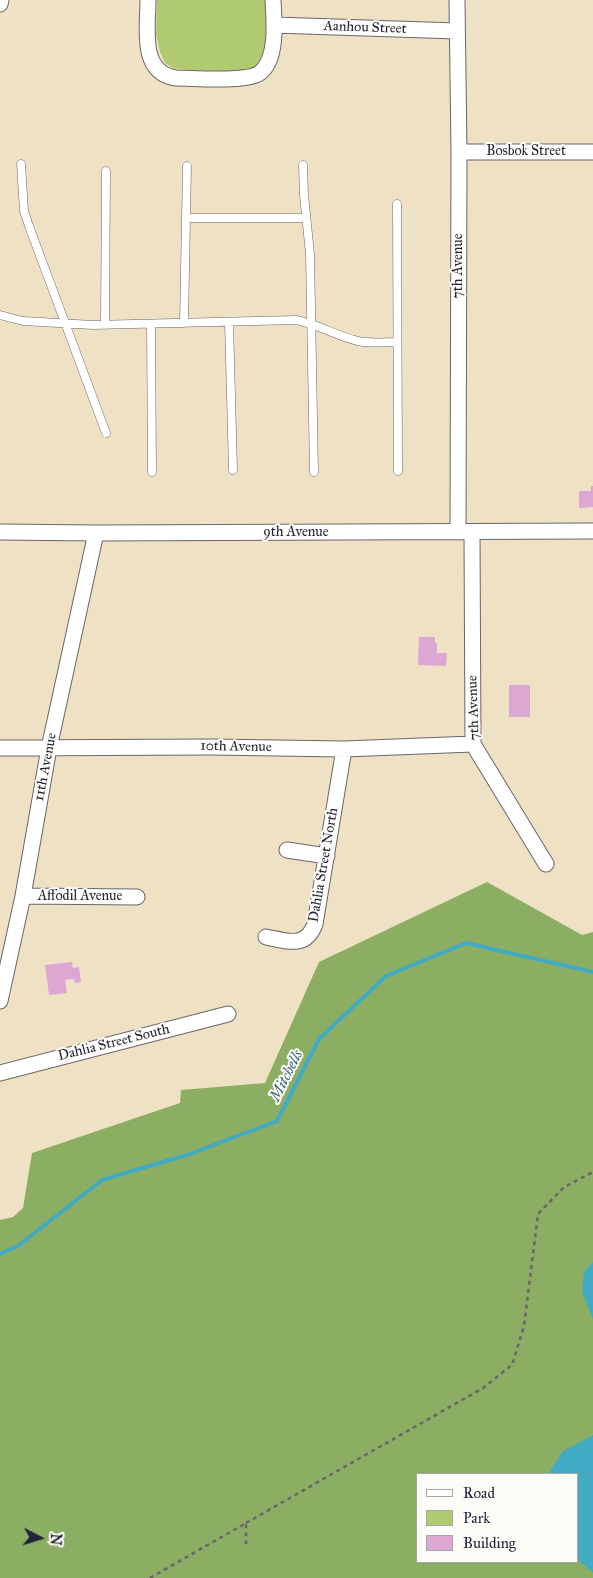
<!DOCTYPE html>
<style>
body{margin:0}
#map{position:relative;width:593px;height:1578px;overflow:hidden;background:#efe1c3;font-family:"IM FELL Great Primer",serif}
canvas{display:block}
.legend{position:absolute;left:416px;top:1473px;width:162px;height:90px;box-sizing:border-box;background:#fdfcf7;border:1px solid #a5a5ac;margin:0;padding:6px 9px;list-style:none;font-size:15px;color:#22223b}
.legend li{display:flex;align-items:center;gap:10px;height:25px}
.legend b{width:25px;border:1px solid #a5a5ac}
.north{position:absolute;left:15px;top:1513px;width:50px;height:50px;-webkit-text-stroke:4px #fdfcf7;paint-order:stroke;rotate:95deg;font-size:14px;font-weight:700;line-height:20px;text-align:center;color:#22223b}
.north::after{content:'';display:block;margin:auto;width:18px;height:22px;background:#22223b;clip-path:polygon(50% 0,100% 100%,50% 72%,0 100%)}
</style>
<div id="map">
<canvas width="593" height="1578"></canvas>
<ul class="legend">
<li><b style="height:6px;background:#fff"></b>Road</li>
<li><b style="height:14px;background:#b0ca70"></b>Park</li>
<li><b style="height:14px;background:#dda7d4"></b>Building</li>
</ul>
<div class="north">N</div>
</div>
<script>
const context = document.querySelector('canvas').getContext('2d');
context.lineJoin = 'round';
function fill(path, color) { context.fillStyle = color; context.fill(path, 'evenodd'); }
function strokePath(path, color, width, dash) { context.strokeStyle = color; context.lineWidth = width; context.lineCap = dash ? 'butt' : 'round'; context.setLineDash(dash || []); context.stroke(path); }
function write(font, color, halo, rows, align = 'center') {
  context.font = font + ' "IM FELL Great Primer",serif'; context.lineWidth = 4; context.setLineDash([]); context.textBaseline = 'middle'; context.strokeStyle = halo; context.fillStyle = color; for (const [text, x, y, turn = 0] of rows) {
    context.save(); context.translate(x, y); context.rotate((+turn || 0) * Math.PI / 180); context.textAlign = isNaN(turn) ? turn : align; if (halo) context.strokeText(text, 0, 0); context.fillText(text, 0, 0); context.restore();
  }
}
const green = new Path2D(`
 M157 0H267V51L264 63 246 72 188 70 173 68 165 63 160 52 156 34Z`);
const forest = new Path2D(`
 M487 882 582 935 593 932V1578H0V1220L13 1217 23 1208 32 1153 180 1103 181 1090 265 1083 319 962ZM417 1474H577V1562H417Z`);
const water = new Path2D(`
 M593 1262V1319L582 1292 584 1272Z
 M593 1435V1573L577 1559V1474H548L563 1451Z`);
const stream = new Path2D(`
 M0 1254 18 1246 102 1180 190 1154 277 1121 319 1039 386 976 466 943 593 972`);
const building = new Path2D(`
 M591 486H593V507L579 508V491H591Z
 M419 637H435V643H437V653H447L446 666 418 665Z
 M509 685H530V717H509Z
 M72 962 73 968 79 967 81 982 75 983 74 979 65 980 67 993 49 995 45 965Z`);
const path = new Path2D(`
 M246 1523 483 1388 512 1365 524 1326 538 1214 564 1187 593 1172
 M150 1578 246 1523V1548`);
const lane = new Path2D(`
 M21 164 24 211 29 226 106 433
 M303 165 304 195 310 254 314 472
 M397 204 398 471
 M186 218H306
 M0 315 23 321 93 325 296 320C318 324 336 336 358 341 371 344 384 342 397 342
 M229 322 233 470
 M184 323 187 166
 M105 324 106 171
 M151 324 152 472`);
const street = new Path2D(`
 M148 0C148 27 139 73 176 78 195 78 249 83 261 72 278 57 274 20 273 0
 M457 0 459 152 458 532
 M0 4 1 0
 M274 25 457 31
 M459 152H593
 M0 532 96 533 593 531
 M472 532 473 744 546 864
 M0 748 210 747 344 749 473 744
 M287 850 327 856
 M23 896 137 897
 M266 937C287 941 306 949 315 924L344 749
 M0 1001 23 896 49 748 96 533
 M0 1073 228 1014`);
const streetNames = [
 ["Aanhou Street",365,28,2],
 ["Bosbok Street",526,152],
 ["7th Avenue",459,266,-90],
 ["9th Avenue",296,533],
 ["7th Avenue",474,708,-92],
 ["10th Avenue",236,747,1],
 ["11th Avenue",46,767,-79],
 ["Dahlia Street North",324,865,-80],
 ["Affodil Avenue",80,897],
 ["Dahlia Street South",114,1043,-14]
];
const waterNames = [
 ["Mitchells",287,1076,-63]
];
fill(green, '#b0ca70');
fill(forest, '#8cae62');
fill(water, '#42aac2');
strokePath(stream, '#42aac2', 4);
fill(building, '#dda7d4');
strokePath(lane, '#6a656b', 9);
strokePath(street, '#6a656b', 17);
strokePath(path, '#6a656b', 2.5, [4, 4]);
strokePath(lane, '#fff', 8);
strokePath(street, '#fff', 15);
write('14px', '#22223b', '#fdfcf7', streetNames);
write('italic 15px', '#305f78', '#fdfcf7', waterNames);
</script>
